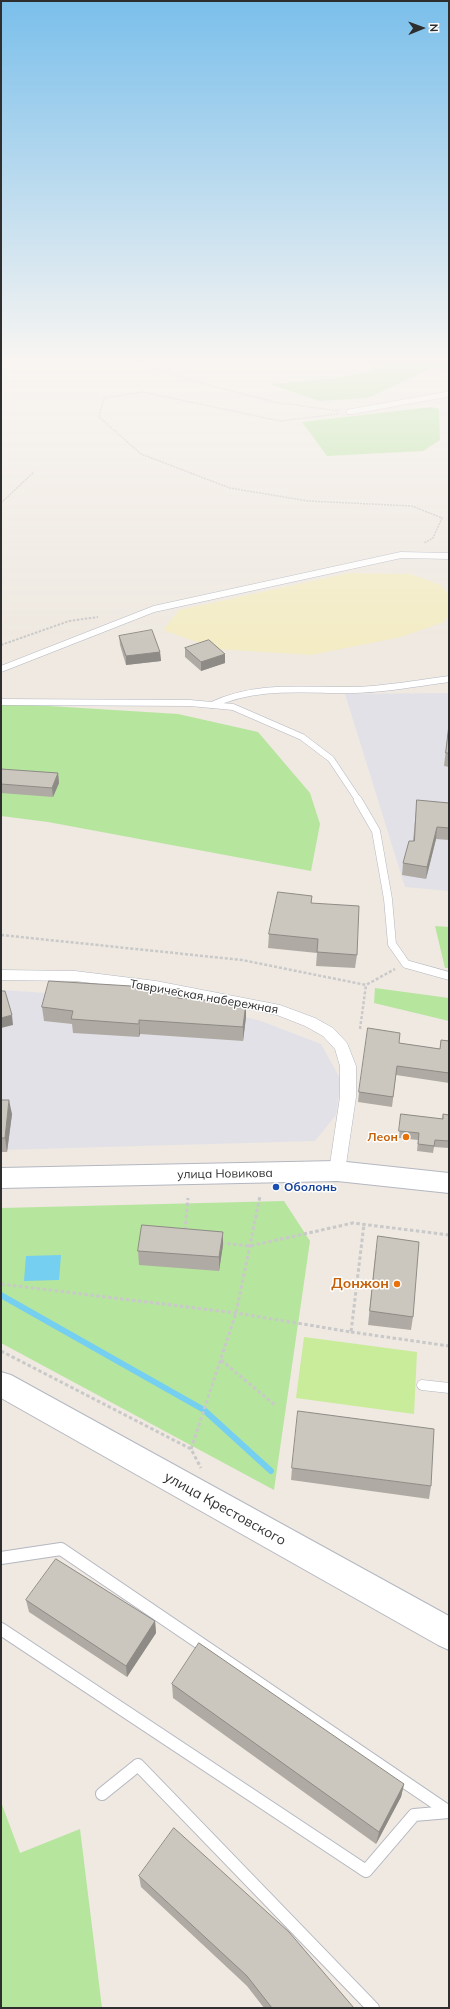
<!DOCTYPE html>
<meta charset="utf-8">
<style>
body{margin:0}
#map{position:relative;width:450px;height:2009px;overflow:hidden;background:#efe9e1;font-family:Mulish,sans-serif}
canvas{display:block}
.frame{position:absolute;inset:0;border:2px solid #2e2e2e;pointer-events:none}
.north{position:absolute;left:402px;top:8px;width:40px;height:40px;-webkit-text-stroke:3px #fff;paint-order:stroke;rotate:89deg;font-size:11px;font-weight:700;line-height:16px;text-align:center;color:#2e2e2e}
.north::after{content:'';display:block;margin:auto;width:14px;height:18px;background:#2e2e2e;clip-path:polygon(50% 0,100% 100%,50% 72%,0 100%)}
</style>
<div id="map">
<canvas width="450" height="2009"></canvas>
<div class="frame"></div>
<div class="north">N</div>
</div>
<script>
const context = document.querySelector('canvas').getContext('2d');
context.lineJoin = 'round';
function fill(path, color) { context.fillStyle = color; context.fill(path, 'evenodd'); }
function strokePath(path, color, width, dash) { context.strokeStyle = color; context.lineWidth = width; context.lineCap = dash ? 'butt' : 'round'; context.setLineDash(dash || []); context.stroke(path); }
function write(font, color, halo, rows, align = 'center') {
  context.font = font + ' Mulish,sans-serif'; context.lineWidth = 3; context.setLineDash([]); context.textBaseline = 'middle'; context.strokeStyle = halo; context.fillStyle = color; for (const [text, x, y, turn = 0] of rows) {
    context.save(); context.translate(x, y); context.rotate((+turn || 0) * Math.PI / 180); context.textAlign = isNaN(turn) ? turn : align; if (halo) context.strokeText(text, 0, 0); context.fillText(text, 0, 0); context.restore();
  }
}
const industrial = new Path2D(`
 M449 693V891L405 887 345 694Z
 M1 990 184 1002 261 1021 321 1044 341 1080 336 1115 315 1141 1 1150Z`);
const green = new Path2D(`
 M365 360H449V369L432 368 368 398 319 401 270 384 336 378 374 371Z
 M432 407 439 409 440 440 423 451 327 456 302 422Z
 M1 703 178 714 258 732 310 793 320 824 311 871 48 822 1 816Z
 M435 926 449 927V968H445Z
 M375 988 449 998V1021L374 1003Z
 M284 1201 310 1241 274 1490 1 1343V1208Z
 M1 1802 20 1853 80 1829 102 2008H1Z`);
const sand = new Path2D(`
 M349 573 410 574 441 585 449 595V614L444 622 401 637 311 655 217 649 163 630 179 610Z`);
const pitch = new Path2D(`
 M304 1337 417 1352 414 1414 296 1398Z`);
const water = new Path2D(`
 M61 1255 59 1280 24 1281 26 1256Z`);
const stream = new Path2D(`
 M1 1295 204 1410 271 1471`);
const pathFar3 = new Path2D(`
 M135 360 140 364 205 384 274 402 339 411
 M338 414 280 421 143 392 104 398 99 417 141 454 230 488 308 501 412 506 442 518 433 538 424 543
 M1 503 34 472`);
const pathFar2 = new Path2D(`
 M1 645 69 621 98 617`);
const pathFar1 = new Path2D(`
 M1 935 242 960 366 985 395 969
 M360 1029 366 985`);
const path = new Path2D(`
 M185 1230 188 1198
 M221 1243 250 1246 353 1223 449 1235
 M1 1284 236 1313 351 1332 364 1224
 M351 1332 449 1346
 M1 1351 191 1449 201 1468
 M221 1360 276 1406
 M191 1449 236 1313 260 1196`);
const serviceFar4 = new Path2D(`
 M349 412 449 394`);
const serviceFar3 = new Path2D(`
 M1 669 154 609 401 555 449 556
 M1 702 190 703 233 707 302 737 331 759 359 801
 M212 705C257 683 307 691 355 690 387 689 418 683 449 679`);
const serviceFar2 = new Path2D(`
 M358 800 376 831 388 899 392 944 406 964 449 976`);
const serviceFar1 = new Path2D(`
 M422 1385 449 1388`);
const service = new Path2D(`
 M1 1558 61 1549 449 1812
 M1 1629 366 1871 414 1815 449 1812
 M102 1794 138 1765 373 2008`);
const minor = new Path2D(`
 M1 970 75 971 156 981 280 1005 315 1018 333 1028 347 1043 356 1066V1097L345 1171 343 1176 337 1178 331 1176 329 1171 340 1097V1066L335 1049 323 1036 305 1026 277 1015 156 991 75 981 1 980Z`);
const secondary = new Path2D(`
 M337 1161 449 1173V1193L337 1181 1 1188V1168Z
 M1 1372 11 1375 449 1616V1650L438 1645 1 1398Z`);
const wall = new Path2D(`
 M119 636 160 652 161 661 126 665 120 645Z
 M185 648 225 663 201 671 185 657Z
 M449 724V767L444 766Z
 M1 769 58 773 59 783 53 797 1 793Z
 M417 800 449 803V840L436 839 426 879 402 875 403 863 413 841Z
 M312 903 357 955 355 968 316 966 317 953 268 948 269 934Z
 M180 999 246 1003V1017L243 1041 140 1034 139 1037 73 1033 72 1024 44 1021 42 1007Z
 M441 1040 449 1041V1083L396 1075 392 1107 358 1102 359 1092 399 1043 440 1049Z
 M1 1100 12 1114 7 1152H1Z
 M401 1114 442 1119 443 1114 449 1115V1148L434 1147 433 1153 417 1151 418 1140 399 1138Z
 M223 1232V1245L219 1271 139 1265 138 1251Z
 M376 1250 413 1317 411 1330 368 1325Z
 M292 1468 431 1486 429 1499 291 1480Z
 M26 1600 155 1621 156 1633 127 1677 29 1612Z
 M172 1684 404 1784 401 1797 376 1844 173 1698Z
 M139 1876 354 2008H264L247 1986 141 1887Z`);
const shadedWall = new Path2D(`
 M160 652 161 661 126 665V656Z
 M225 654V663L201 671V662Z
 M58 773 59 783 53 797 52 788Z
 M437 827 436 839 426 879 427 867Z
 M180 989V1003L178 998Z
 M246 1003V1017L243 1041V1027Z
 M12 1015 13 1025 1 1028V1018Z
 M139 1020 140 1034 139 1037Z
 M9 1100 12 1114 7 1152 5 1138Z
 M223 1232V1245L219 1271V1257Z
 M155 1621 156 1633 127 1677 126 1666Z
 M404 1784 401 1797 376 1844 379 1832Z`);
const building = new Path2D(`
 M152 630 160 652 126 656 119 636Z
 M209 640 225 654 201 662 185 648Z
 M449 725V753H446Z
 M1 769 58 773 52 788 1 784Z
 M417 800 449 803V828L437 827 427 867 403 863 409 841H414Z
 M278 892 312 896 311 903 359 906 357 955 317 952 318 939 269 934Z
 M49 981 180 989 178 998 246 1003 243 1027 139 1020V1024L71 1019 73 1011 42 1007Z
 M1 991H5L12 1015 1 1018Z
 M368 1028 400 1033 399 1043 440 1049 441 1040 449 1041V1073L397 1066 393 1097 359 1092Z
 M1 1100H9L5 1138H1Z
 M401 1114 443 1119V1114L449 1115V1141L435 1140 434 1146 418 1144 419 1133 399 1131Z
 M142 1225 223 1232 219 1257 138 1251Z
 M378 1236 419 1242 413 1317 370 1311Z
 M298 1411 434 1429 431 1486 292 1468Z
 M56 1559 155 1621 126 1666 26 1600Z
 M199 1643 404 1784 379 1832 172 1684Z
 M174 1828 289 1932 354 2008H272L247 1976 139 1876Z`);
const markers = [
 [406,1137,4,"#e8710a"],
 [276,1187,4,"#1a4fb4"],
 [397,1284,4,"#e8710a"]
];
const streetNames = [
 ["Таврическая набережная",204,997,10],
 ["улица Новикова",225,1174,-1]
];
const foodNames = [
 ["Леон",398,1137]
];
const transitNames = [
 ["Оболонь",284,1187]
];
const nearFoodnames = [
 ["Донжон",389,1284]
];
const nearStreetnames = [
 ["улица Крестовского",225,1509,29]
];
fill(industrial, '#e3e1e8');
fill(green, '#b6e59e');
fill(sand, '#f3ecc5');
fill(pitch, '#c9ec9a');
fill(water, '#75cff0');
strokePath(stream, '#75cff0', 6);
strokePath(serviceFar4, '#b4b7c1', 6);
strokePath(serviceFar3, '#b4b7c1', 7);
strokePath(serviceFar2, '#b4b7c1', 9);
strokePath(serviceFar1, '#b4b7c1', 11);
strokePath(service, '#b4b7c1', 14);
strokePath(minor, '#b4b7c1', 1);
strokePath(secondary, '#b4b7c1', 2);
strokePath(pathFar3, '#c9c9c9', 1.5, [2, 1]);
strokePath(pathFar2, '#c9c9c9', 2, [2.5, 1.5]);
strokePath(pathFar1, '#c9c9c9', 2.5, [3, 2]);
strokePath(path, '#c9c9c9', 3, [3.5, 2.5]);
strokePath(serviceFar4, '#fff', 5);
strokePath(serviceFar3, '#fff', 6);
strokePath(serviceFar2, '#fff', 8);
strokePath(serviceFar1, '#fff', 10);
strokePath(service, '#fff', 12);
fill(minor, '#fff');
fill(secondary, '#fff');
fill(wall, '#afaba4');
fill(shadedWall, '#8e8b86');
fill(building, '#cbc7bf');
strokePath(building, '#8e8b86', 1);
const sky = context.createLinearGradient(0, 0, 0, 641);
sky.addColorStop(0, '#7abfeb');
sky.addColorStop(0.56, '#f8f5f2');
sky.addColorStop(1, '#f8f5f200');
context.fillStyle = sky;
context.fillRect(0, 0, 450, 641);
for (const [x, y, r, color] of markers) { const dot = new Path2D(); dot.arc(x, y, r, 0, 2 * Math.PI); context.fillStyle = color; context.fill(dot); strokePath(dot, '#fff', 1.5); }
write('12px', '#2e2e2e', '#fff', streetNames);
write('bold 12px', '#c56008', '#fff', foodNames, 'right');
write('bold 12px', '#164399', '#fff', transitNames, 'left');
write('bold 14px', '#c56008', '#fff', nearFoodnames, 'right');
write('14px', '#2e2e2e', '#fff', nearStreetnames);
</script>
